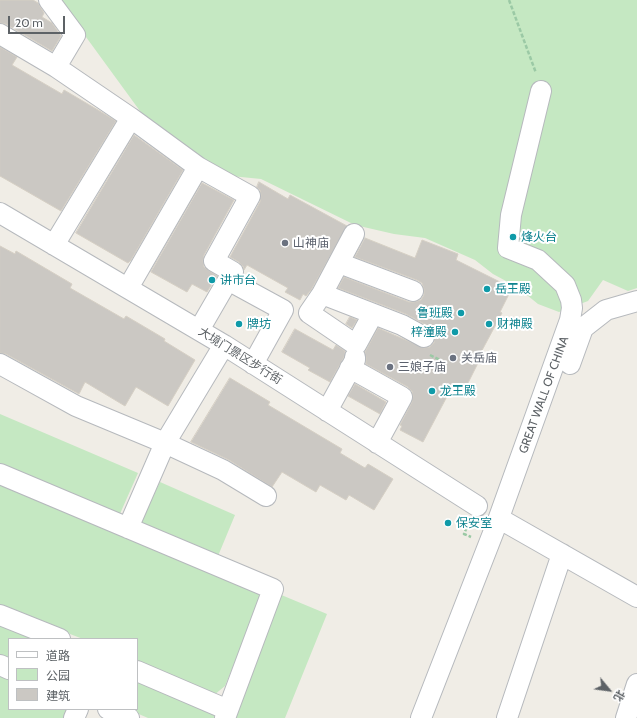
<!DOCTYPE html>
<meta charset="utf-8">
<style>
body{margin:0}
#map{position:relative;width:637px;height:718px;overflow:hidden;background:#f0ede6;font-family:Cabin,"Noto Sans SC",sans-serif}
canvas{display:block}
.legend{position:absolute;left:8px;top:638px;width:130px;height:72px;box-sizing:border-box;background:#fff;border:1px solid #bec0c2;margin:0;padding:5px 7px;list-style:none;font-size:12px;color:#5d6266}
.legend li{display:flex;align-items:center;gap:8px;height:20px}
.legend b{width:20px;border:1px solid #bec0c2}
.north{position:absolute;left:589px;top:670px;width:40px;height:40px;-webkit-text-stroke:3px #fff;paint-order:stroke;rotate:119deg;font-size:11px;font-weight:700;line-height:16px;text-align:center;color:#5d6266}
.north::after{content:'';display:block;margin:auto;width:14px;height:18px;background:#5d6266;clip-path:polygon(50% 0,100% 100%,50% 72%,0 100%)}
.scale{position:absolute;left:8px;top:16px;width:57px;height:18px;box-sizing:border-box;border:2px solid #5d6266;border-top:0;padding-left:5px;font-size:12px;line-height:14px;white-space:nowrap;color:#5d6266;-webkit-text-stroke:3px #fff;paint-order:stroke}
</style>
<div id="map">
<canvas width="637" height="718"></canvas>
<ul class="legend">
<li><b style="height:5px;background:#fff"></b>道路</li>
<li><b style="height:11px;background:#c5e8c2"></b>公园</li>
<li><b style="height:11px;background:#cbc8c3"></b>建筑</li>
</ul>
<div class="north">北</div>
<div class="scale">20 m</div>
</div>
<script>
const context = document.querySelector('canvas').getContext('2d');
context.lineJoin = 'round';
function fill(path, color) { context.fillStyle = color; context.fill(path, 'evenodd'); }
function strokePath(path, color, width, dash) { context.strokeStyle = color; context.lineWidth = width; context.lineCap = dash ? 'butt' : 'round'; context.setLineDash(dash || []); context.stroke(path); }
function write(font, color, halo, rows, align = 'center') {
  context.font = font + ' Cabin,"Noto Sans SC",sans-serif'; context.lineWidth = 4; context.setLineDash([]); context.textBaseline = 'middle'; context.strokeStyle = halo; context.fillStyle = color; for (const [text, x, y, turn = 0] of rows) {
    context.save(); context.translate(x, y); context.rotate((+turn || 0) * Math.PI / 180); context.textAlign = isNaN(turn) ? turn : align; if (halo) context.strokeText(text, 0, 0); context.fillText(text, 0, 0); context.restore();
  }
}
const green = new Path2D(`
 M59 0H637V288L628 291 603 280 588 301 559 312 538 304 517 287 493 274 475 260 425 238 394 234 355 225 261 179 221 175 148 122Z
 M0 414 138 473 119 516 0 464Z
 M160 482 235 515 218 556 139 523Z
 M0 484 253 588 261 598 225 686 214 695 137 660V639H83L0 607Z
 M279 594 327 614 285 718H232Z
 M0 622 44 639H9V660L0 656Z
 M0 672 9 676V709H71L67 718H0Z
 M137 677 213 709 217 718H148L127 709H137Z`);
const building = new Path2D(`
 M0 0H33L38 3 44 13 42 17 52 23 61 36 52 51 6 24 0 23Z
 M0 47 17 57 12 65 62 94 64 90 98 110 116 121 61 211 0 176Z
 M134 135 183 170 131 260 128 263 76 233Z
 M259 182 288 199 290 195 347 226 311 290 306 296 303 294 300 300 285 292 288 288 247 265 244 270 243 266 239 262 230 257 260 202 261 195 260 190 257 187Z
 M202 183 234 200 204 255 203 261 204 267 217 276 207 292 192 284 187 292 151 272Z
 M365 238 415 258 422 240 458 254 456 260 512 288 500 312 502 313 479 356 481 357 463 393 452 387 423 442 400 430 402 426 400 425 412 402 413 396 412 391 408 387 366 364V357L365 352 378 328 424 348 430 347 434 343 435 337 434 331 430 327 406 314 338 288 344 277 409 302H414L421 300 424 295V289L422 283 417 280 355 257Z
 M0 246 15 254 16 251 72 284 70 288 124 319 126 316 165 339 164 341 195 360 168 406 136 387 125 406 85 382 79 394 6 354 0 353Z
 M350 317 357 320 352 328 346 324Z
 M295 329 333 350 336 345 345 351 344 357 330 382 308 370 310 368 282 352Z
 M230 378 270 402 268 405 342 449 340 453 365 468 368 464 393 479 374 510 349 495 346 500 320 485 316 492 282 472 272 487 229 460 191 442Z
 M355 384 386 402 380 414 348 396Z`);
const path = new Path2D(`
 M509 0 536 73
 M430 355 442 361
 M469 522 464 534 471 537`);
const minor = new Path2D(`
 M0 34 56 67 75 35 49 0
 M56 67 131 118 198 167 250 196 214 261 233 272 228 280
 M0 213 224 345 477 506
 M54 245 131 118
 M339 263 413 291
 M128 288 198 167
 M322 294 354 234
 M373 314 356 345 309 313 322 294 402 325 424 337
 M199 330 228 280 283 310 253 364
 M0 364 76 406 165 443 224 345
 M570 364 583 328 606 310 637 301
 M350 368 402 397 377 443
 M327 411 355 360V357
 M0 474 273 589 225 718
 M500 519 637 597
 M128 528 165 443 223 470 266 496
 M0 615 60 639
 M0 665 9 669
 M137 671 228 710
 M108 709 129 718
 M74 718 78 709
 M421 718 497 523 570 320 572 308 571 300 565 285 538 260 508 248 511 215 541 91
 M507 718 562 554
 M626 718 637 684`);
const markers = [
 [513,237,4,"#0f9aa8"],
 [285,243,4,"#6b7280"],
 [212,280,4,"#0f9aa8"],
 [487,289,4,"#0f9aa8"],
 [461,313,4,"#0f9aa8"],
 [239,324,4,"#0f9aa8"],
 [489,324,4,"#0f9aa8"],
 [455,332,4,"#0f9aa8"],
 [453,358,4,"#6b7280"],
 [390,367,4,"#6b7280"],
 [432,391,4,"#0f9aa8"],
 [448,523,4,"#0f9aa8"]
];
const cultureNames = [
 ["烽火台",521,237],
 ["讲市台",220,280],
 ["岳王殿",495,289],
 ["鲁班殿",453,313,"right"],
 ["牌坊",247,324],
 ["财神殿",497,324],
 ["梓潼殿",447,332,"right"],
 ["龙王殿",440,391],
 ["保安室",456,523]
];
const worshipNames = [
 ["山神庙",293,243],
 ["关岳庙",461,358],
 ["三娘子庙",398,367]
];
const streetNames = [
 ["大境门景区步行街",240,356,32],
 ["GREAT WALL OF CHINA",544,395,-70]
];
fill(green, '#c5e8c2');
fill(building, '#cbc8c3');
strokePath(building, '#d5cfc4', 1);
strokePath(minor, '#b6b9bd', 22);
strokePath(path, '#9bc9a5', 2.5, [4, 2]);
strokePath(minor, '#fff', 20);
for (const [x, y, r, color] of markers) { const dot = new Path2D(); dot.arc(x, y, r, 0, 2 * Math.PI); context.fillStyle = color; context.fill(dot); strokePath(dot, '#fff', 1.5); }
write('12px', '#0d838f', '#fff', cultureNames, 'left');
write('12px', '#5b616d', '#fff', worshipNames, 'left');
write('12px', '#5d6266', '#fff', streetNames);
</script>
